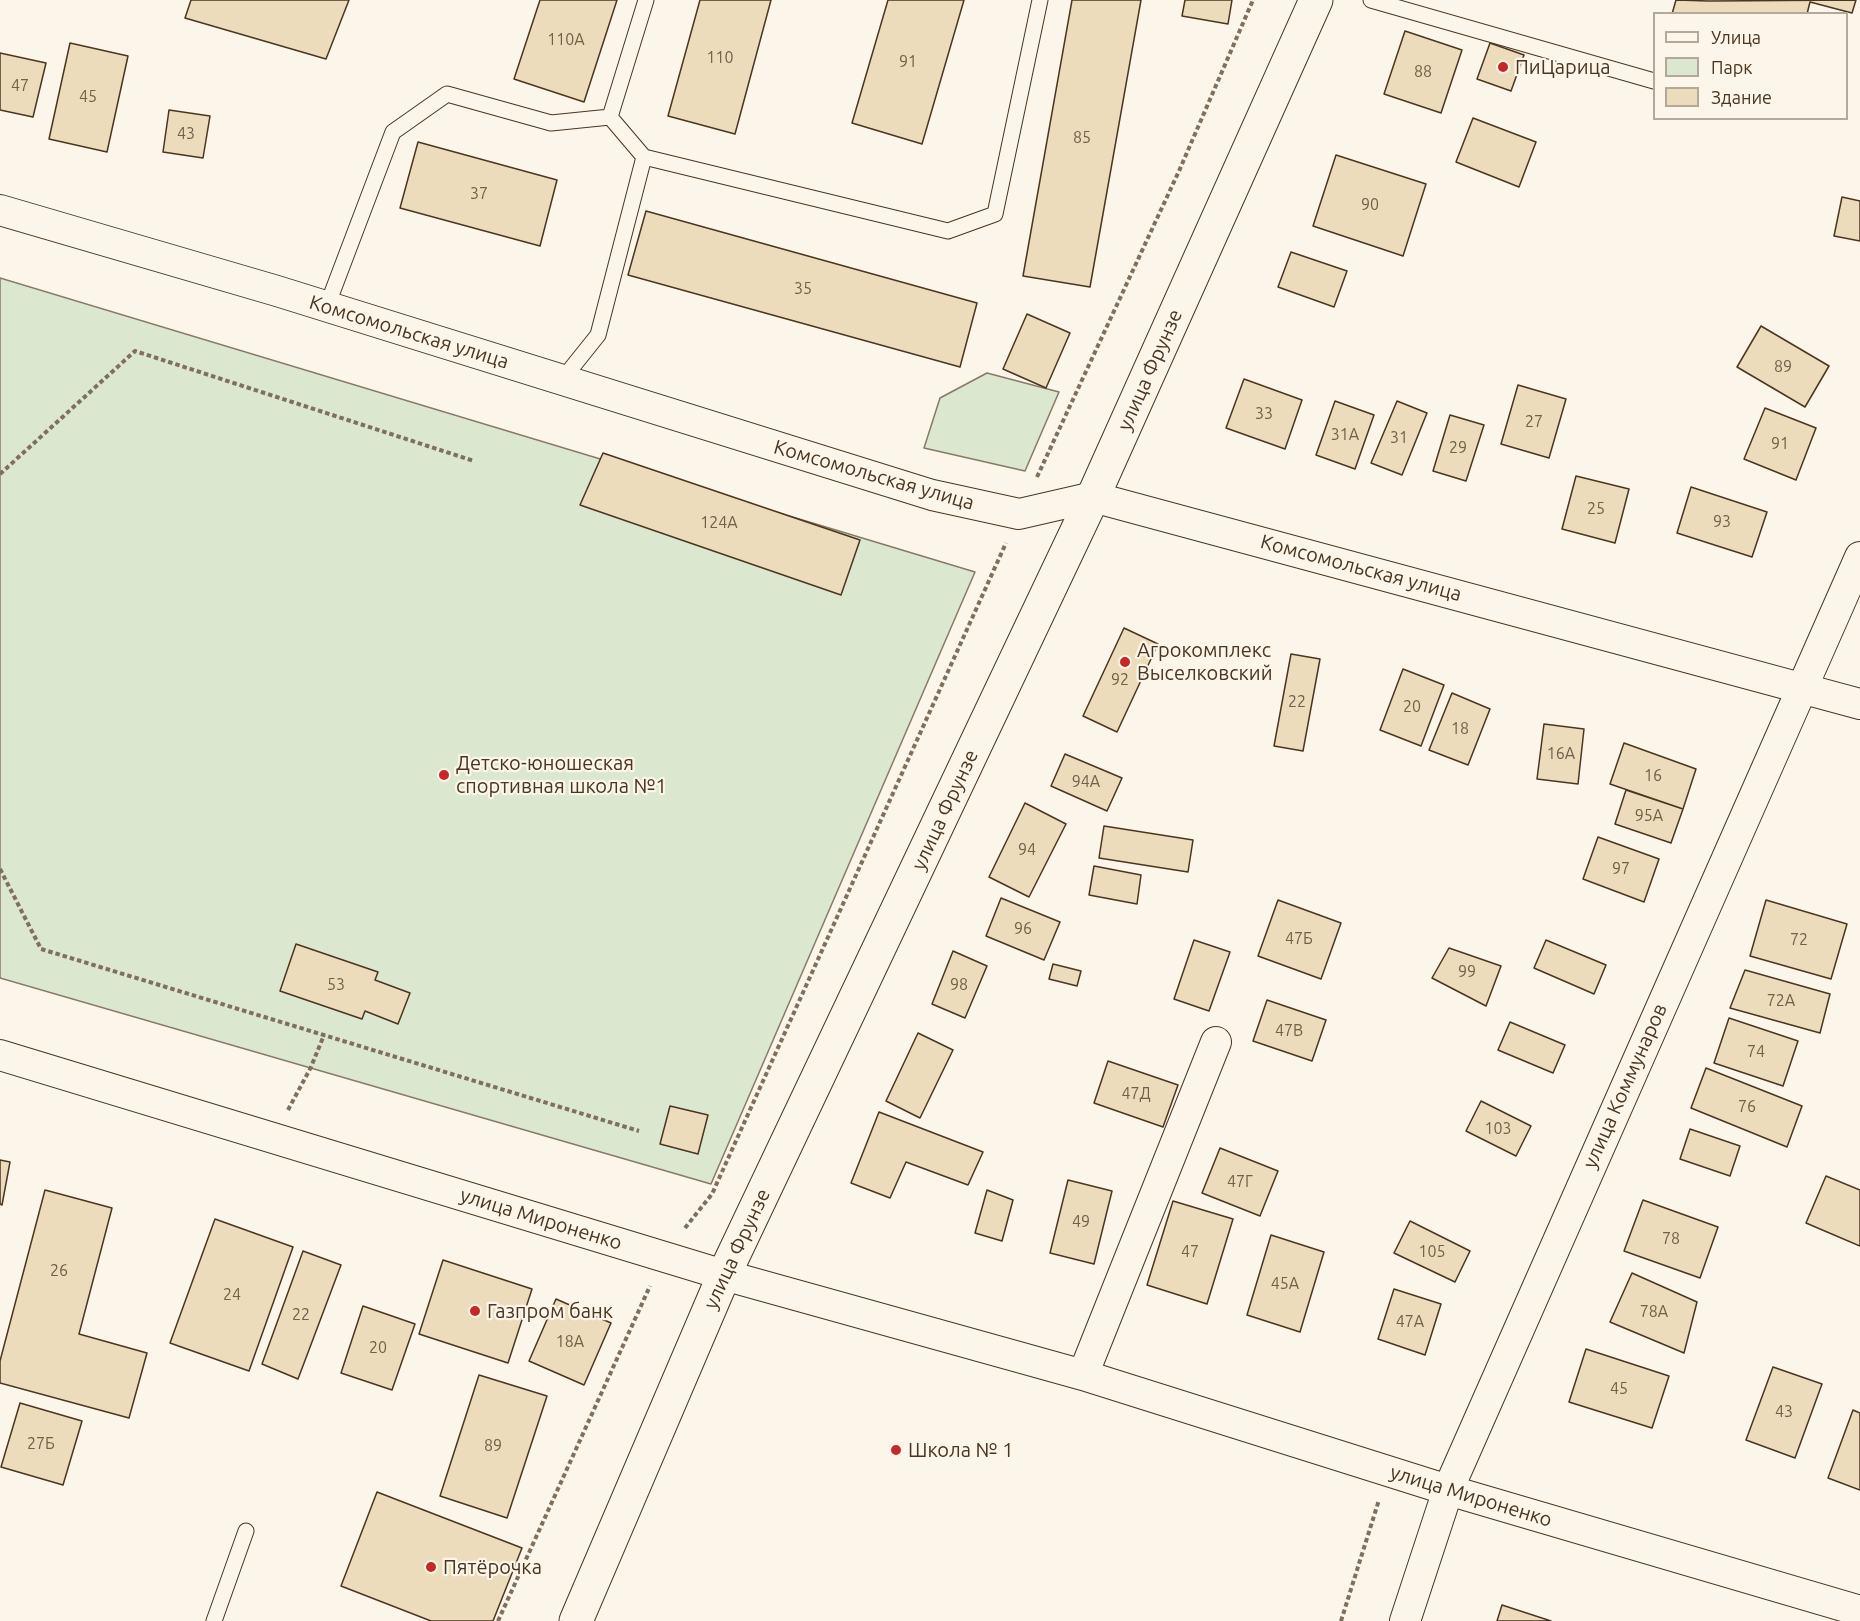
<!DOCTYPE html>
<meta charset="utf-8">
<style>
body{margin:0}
#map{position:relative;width:1860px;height:1621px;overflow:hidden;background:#fbf6e9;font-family:Ubuntu,sans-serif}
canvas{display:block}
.legend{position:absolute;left:1653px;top:12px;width:195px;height:108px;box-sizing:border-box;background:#fbf6e9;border:2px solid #b4a999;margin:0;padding:8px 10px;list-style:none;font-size:18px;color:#4a3520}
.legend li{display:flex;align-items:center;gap:12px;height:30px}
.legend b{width:30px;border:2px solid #b4a999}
</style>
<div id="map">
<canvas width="1860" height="1621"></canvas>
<ul class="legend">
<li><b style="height:8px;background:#fbf6e9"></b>Улица</li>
<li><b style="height:16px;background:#dce7d0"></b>Парк</li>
<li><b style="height:16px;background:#ecdcbc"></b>Здание</li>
</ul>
</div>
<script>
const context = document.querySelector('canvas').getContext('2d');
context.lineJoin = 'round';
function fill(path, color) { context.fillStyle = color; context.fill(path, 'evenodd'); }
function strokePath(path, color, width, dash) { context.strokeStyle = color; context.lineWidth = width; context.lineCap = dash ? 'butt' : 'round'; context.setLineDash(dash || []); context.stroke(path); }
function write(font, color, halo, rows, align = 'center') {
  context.font = font + ' Ubuntu,sans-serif'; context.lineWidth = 4.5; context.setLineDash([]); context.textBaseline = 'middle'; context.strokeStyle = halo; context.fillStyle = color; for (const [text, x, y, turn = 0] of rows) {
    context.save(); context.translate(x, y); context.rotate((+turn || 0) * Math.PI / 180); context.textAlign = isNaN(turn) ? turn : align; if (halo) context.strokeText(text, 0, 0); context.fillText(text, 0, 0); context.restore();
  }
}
const green = new Path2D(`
 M0 278 975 572 711 1184 0 978Z
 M987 373 1059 392 1025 471 924 448 940 398Z`);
const building = new Path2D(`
 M191 0H349L326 59 185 18Z
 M540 0H617L584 102 514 79Z
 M700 0H771L735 134 668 116Z
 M888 0H964L922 144 852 123Z
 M1072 0H1141L1090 287 1023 276Z
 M1185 0H1232L1228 24 1182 16Z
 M1676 0 1709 1 1856 0 1852 13 1810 2 1807 14H1672Z
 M1405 31 1462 50 1441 113 1384 94Z
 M70 43 128 56 107 152 49 139Z
 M1490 43 1524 55 1511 91 1477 79Z
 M0 53 46 63 33 117 0 110Z
 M169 110 210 116 203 158 163 152Z
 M1473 118 1536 142 1519 187 1456 162Z
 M418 142 557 180 540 246 400 208Z
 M1336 155 1426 184 1403 256 1313 226Z
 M1842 197 1860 201V241L1834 236Z
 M646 211 977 303 960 367 628 275Z
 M1291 252 1347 271 1334 307 1278 287Z
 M1027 314 1070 333 1046 388 1003 369Z
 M1761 326 1829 366 1805 407 1737 367Z
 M1244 379 1302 400 1285 449 1226 428Z
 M1518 385 1566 399 1549 458 1501 444Z
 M1335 401 1374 415 1355 469 1316 455Z
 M1397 401 1427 413 1402 475 1371 463Z
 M1765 408 1816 428 1796 480 1744 459Z
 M1450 415 1484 425 1466 481 1433 471Z
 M603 453 860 540 841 595 580 505Z
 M1576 476 1629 489 1615 543 1562 529Z
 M1691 487 1767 512 1752 557 1677 533Z
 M1124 628 1158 644 1117 732 1083 716Z
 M1291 654 1320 659 1303 751 1274 746Z
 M1403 669 1444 685 1421 746 1380 730Z
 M1452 693 1490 709 1468 765 1429 750Z
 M1544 724 1584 729 1578 784 1537 779Z
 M1624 743 1696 769 1683 809 1610 784Z
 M1065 754 1122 778 1107 811 1051 786Z
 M1626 790 1683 809 1671 843 1615 824Z
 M1025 803 1066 824 1029 897 989 877Z
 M1104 826 1193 840 1188 872 1099 858Z
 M1598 837 1659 859 1644 902 1583 879Z
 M1094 866 1141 875 1137 904 1089 895Z
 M1001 898 1060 922 1044 960 986 936Z
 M1278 900 1341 923 1321 979 1258 956Z
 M1766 900 1847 924 1831 979 1750 956Z
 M1194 940 1230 952 1209 1011 1174 999Z
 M1546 940 1606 965 1594 994 1534 968Z
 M296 944 378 972 375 980 410 993 398 1024 365 1011 362 1019 280 991Z
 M1449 948 1501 966 1486 1006 1432 978Z
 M953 951 987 966 965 1018 932 1004Z
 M1053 964 1081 971 1077 986 1049 979Z
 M1745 970 1830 994 1820 1033 1730 1008Z
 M1267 1000 1326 1020 1312 1061 1253 1041Z
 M1729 1018 1798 1041 1783 1086 1714 1063Z
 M1510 1022 1565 1045 1553 1073 1498 1050Z
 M918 1033 953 1050 920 1118 886 1101Z
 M1108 1061 1178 1085 1163 1127 1094 1103Z
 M1706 1068 1802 1106 1787 1147 1691 1108Z
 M1481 1101 1531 1126 1516 1156 1466 1131Z
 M670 1106 708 1115 698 1154 660 1144Z
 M879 1112 983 1152 968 1185 906 1162 890 1198 851 1183Z
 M1690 1129 1740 1146 1730 1176 1680 1159Z
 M1220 1148 1278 1171 1260 1216 1202 1193Z
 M0 1160 10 1162 2 1205 0 1204Z
 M1826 1176 1860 1190V1246L1806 1223Z
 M1068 1180 1112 1191 1094 1264 1050 1253Z
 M45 1190 112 1208 79 1334 147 1353 129 1418 0 1383V1361Z
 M987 1190 1013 1200 1002 1241 975 1233Z
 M1643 1200 1718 1227 1700 1278 1624 1251Z
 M1173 1201 1233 1219 1207 1304 1147 1285Z
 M215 1219 293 1247 249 1371 170 1343Z
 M1410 1221 1470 1251 1455 1282 1394 1253Z
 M1271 1235 1324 1252 1300 1332 1247 1315Z
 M303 1251 341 1265 298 1379 262 1364Z
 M443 1260 532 1289 508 1363 419 1334Z
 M1632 1273 1697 1302 1684 1353 1610 1322Z
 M1394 1289 1441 1304 1425 1355 1378 1339Z
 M556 1299 611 1323 584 1385 529 1361Z
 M363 1306 415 1324 392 1390 341 1373Z
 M1586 1349 1669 1376 1652 1428 1569 1402Z
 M1773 1367 1822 1384 1795 1458 1746 1440Z
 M479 1375 547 1396 507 1518 440 1496Z
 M20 1403 82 1421 63 1485 1 1467Z
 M1853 1410 1860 1413V1490L1828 1478Z
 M377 1492 522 1548 493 1621H431L341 1586Z
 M1502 1605 1551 1621H1497Z`);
const path = new Path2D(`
 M0 474 135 351 474 461
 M1037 477 1179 171 1253 0
 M0 869 41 949 639 1131
 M288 1110 311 1067 324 1035
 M685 1228 712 1194 1006 543
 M498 1621 650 1286
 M1341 1621 1379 1500`);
const service = new Path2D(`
 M1371 0 1654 81
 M610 117 644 157
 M327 306 393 132 447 94 551 123 610 117 646 0
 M562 380 598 335 644 157 948 231 995 214 1040 0
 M214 1621 246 1531`);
const minor = new Path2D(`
 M0 210 277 291 932 495 1019 514 1093 497 1860 704
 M0 1055 724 1275 1083 1375 1448 1490 1860 1611
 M1083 1375 1216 1042
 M1405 1621 1448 1490 1860 557`);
const secondary = new Path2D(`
 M576 1621 724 1275 1093 497 1316 0`);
const markers = [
 [1503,67,6,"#c62828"],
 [1125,662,6,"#c62828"],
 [444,775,6,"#c62828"],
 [475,1311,6,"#c62828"],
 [896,1450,6,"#c62828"],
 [431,1567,6,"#c62828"]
];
const numberNames = [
 ["110А",566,40],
 ["110",720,58],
 ["91",908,62],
 ["88",1423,72],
 ["47",20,86],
 ["45",88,97],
 ["43",186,134],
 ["85",1082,138],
 ["37",479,194],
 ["90",1370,205],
 ["35",803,289],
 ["89",1783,367],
 ["33",1264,414],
 ["27",1534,422],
 ["31А",1345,435],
 ["31",1399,438],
 ["91",1780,444],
 ["29",1458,448],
 ["25",1596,509],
 ["93",1722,522],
 ["124А",719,523],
 ["92",1120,680],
 ["22",1297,702],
 ["20",1412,707],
 ["18",1460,729],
 ["16А",1561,754],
 ["16",1653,776],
 ["94А",1086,782],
 ["95А",1649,816],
 ["94",1027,850],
 ["97",1621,869],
 ["96",1023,929],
 ["47Б",1299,939],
 ["72",1799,940],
 ["99",1467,972],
 ["53",336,985],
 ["98",959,985],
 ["72А",1781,1001],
 ["47В",1289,1031],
 ["74",1756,1052],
 ["47Д",1136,1094],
 ["76",1747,1107],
 ["103",1498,1129],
 ["47Г",1240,1182],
 ["49",1081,1222],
 ["78",1671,1239],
 ["47",1190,1252],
 ["105",1432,1252],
 ["26",59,1271],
 ["45А",1285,1284],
 ["24",232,1295],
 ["78А",1654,1312],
 ["22",301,1315],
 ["47А",1410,1322],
 ["18А",570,1342],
 ["20",378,1348],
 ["45",1619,1389],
 ["43",1784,1412],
 ["27Б",41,1444],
 ["89",493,1446]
];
const poiNames = [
 ["ПиЦарица",1515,67],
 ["Агрокомплекс",1137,650],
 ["Выселковский",1137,673],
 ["Детско-юношеская",456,763],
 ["спортивная школа №1",456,786],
 ["Газпром банк",487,1311],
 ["Школа № 1",908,1450],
 ["Пятёрочка",443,1567]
];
const streetNames = [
 ["Комсомольская улица",409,332,17],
 ["улица Фрунзе",1150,370,-66],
 ["Комсомольская улица",874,475,16],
 ["Комсомольская улица",1361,568,15],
 ["улица Фрунзе",945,810,-65],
 ["улица Коммунаров",1625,1086,-66],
 ["улица Мироненко",541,1219,17],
 ["улица Фрунзе",737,1249,-65],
 ["улица Мироненко",1471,1496,17]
];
fill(green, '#dce7d0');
strokePath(green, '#887966', 1.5);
fill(building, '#ecdcbc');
strokePath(building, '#4a3520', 1.5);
strokePath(service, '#4a3520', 17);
strokePath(minor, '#4a3520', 32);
strokePath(secondary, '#4a3520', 35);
strokePath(path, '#7f6f5c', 4, [4.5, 3]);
strokePath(service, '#fbf6e9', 15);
strokePath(minor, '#fbf6e9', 30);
strokePath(secondary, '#fbf6e9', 33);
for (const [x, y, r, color] of markers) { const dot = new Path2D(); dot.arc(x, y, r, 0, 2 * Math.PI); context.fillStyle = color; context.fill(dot); strokePath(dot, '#fbf6e9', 2); }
write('16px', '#725f47', null, numberNames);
write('20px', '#4a3520', '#fbf6e9', poiNames, 'left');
write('20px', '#4a3520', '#fbf6e9', streetNames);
</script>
